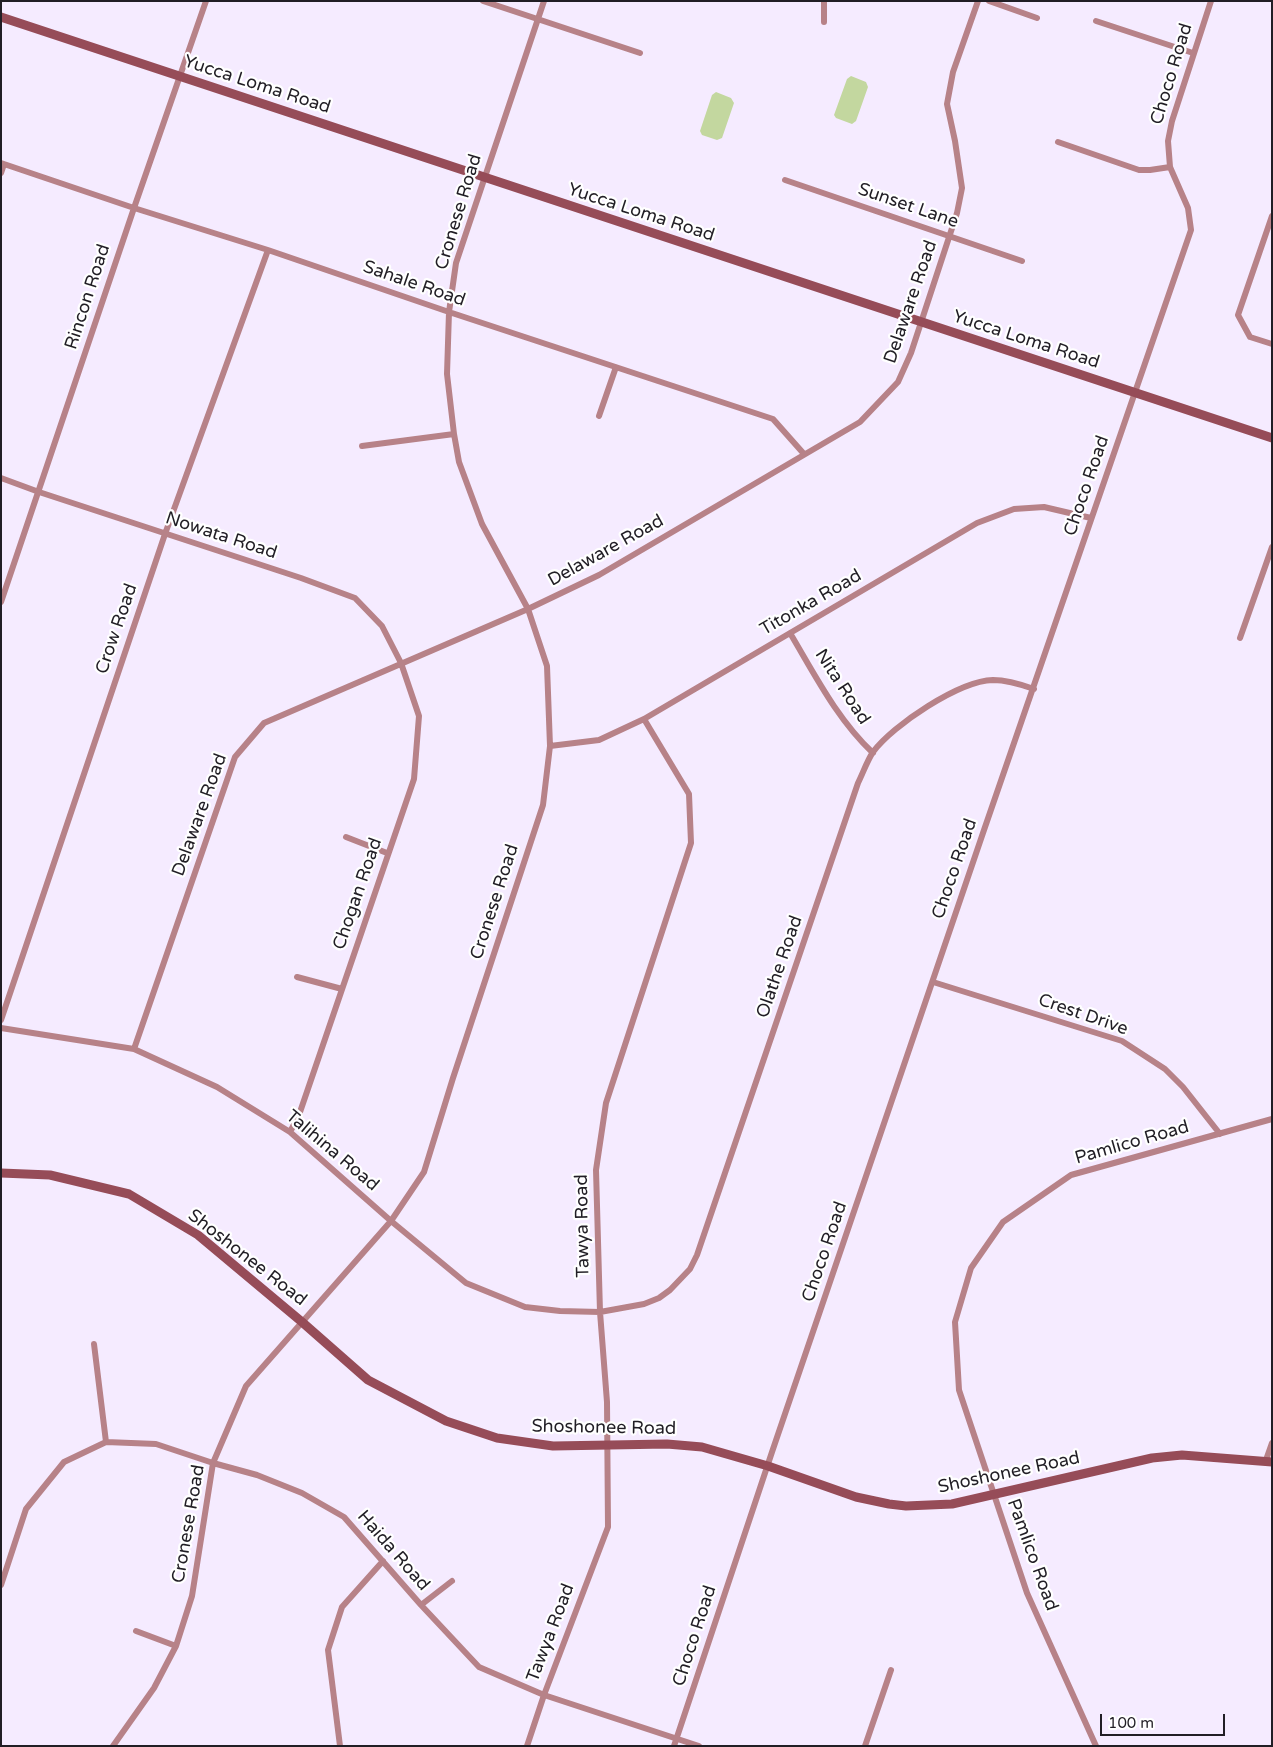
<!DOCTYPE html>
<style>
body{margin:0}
#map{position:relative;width:1273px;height:1747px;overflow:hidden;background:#f5ebff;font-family:"Varela Round",sans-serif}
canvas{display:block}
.frame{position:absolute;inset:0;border:2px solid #211e25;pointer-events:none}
.scale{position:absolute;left:1100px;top:1714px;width:125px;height:22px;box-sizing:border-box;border:2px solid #211e25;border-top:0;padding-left:6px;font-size:15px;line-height:18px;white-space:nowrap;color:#211e25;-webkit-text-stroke:4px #fff;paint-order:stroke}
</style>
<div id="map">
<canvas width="1273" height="1747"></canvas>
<div class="frame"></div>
<div class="scale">100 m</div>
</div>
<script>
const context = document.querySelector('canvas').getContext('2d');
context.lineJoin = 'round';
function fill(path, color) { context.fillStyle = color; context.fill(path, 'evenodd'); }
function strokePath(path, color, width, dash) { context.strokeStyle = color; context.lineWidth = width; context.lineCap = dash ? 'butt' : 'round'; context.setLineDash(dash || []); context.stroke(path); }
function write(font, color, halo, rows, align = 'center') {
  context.font = font + ' "Varela Round",sans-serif'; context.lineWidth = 4.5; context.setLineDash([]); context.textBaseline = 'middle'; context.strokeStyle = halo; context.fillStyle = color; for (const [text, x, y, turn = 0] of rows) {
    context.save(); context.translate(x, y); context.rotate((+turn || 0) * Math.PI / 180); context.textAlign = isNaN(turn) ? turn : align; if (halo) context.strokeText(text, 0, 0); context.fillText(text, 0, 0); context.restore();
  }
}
const green = new Path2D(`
 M851 76 866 82 868 87 856 121 852 124 836 118 834 115 847 79Z
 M716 92 731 98 734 103 722 138 717 140 702 135 700 131 712 95Z`);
const street = new Path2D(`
 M483 1 640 53
 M989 1 1037 18
 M1096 21 1193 53
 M824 22V1
 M1058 142 1139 170H1150L1170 167
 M1 163 134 208 268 250 449 312 773 419 804 454
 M1 173 4 164
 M785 180 1022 261
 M1272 216 1238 315 1250 337 1272 344
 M599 416 616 367
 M362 446 454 434
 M1 478 39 492 301 578 355 598 382 626 401 663 419 716 414 779 299 1115 290 1132
 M1 602 134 208 206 1
 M790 633C815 675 837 719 873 753
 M1240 638 1272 547
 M550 746 599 740 644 719 977 523 1014 509 1044 507 1091 518
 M346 837 387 853
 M297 977 342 989
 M933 982 1122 1041 1165 1069 1183 1087 1220 1134
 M1 1020 165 534 268 250
 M1 1028 134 1049 217 1087 290 1132 391 1221 466 1283 525 1307 560 1311 600 1312 644 1304 659 1298 670 1290 690 1269 697 1255 858 783C863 773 867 761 873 752 893 725 959 681 993 680 1007 680 1020 684 1034 689
 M134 1049 235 757 264 723 528 609 599 575 860 422 898 382 911 353 957 213 962 188 955 141 947 104 953 72 978 1
 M94 1344 106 1442
 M1266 1460 1272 1443
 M1 1585 26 1509 64 1462 106 1442 156 1444 213 1463 257 1475 302 1493 344 1517 421 1605 479 1667 544 1695 699 1746
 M421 1605 452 1581
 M136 1631 176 1646
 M113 1746 154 1688 176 1646 192 1596 213 1463 246 1386 391 1221 424 1172 453 1078 543 805 550 746 547 666 528 609 482 524 459 462 454 434 447 374 449 312 456 263 544 1
 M340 1746 328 1650 342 1607 383 1561
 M527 1746 544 1695 608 1527 607 1402 600 1312 596 1170 606 1103 691 843 689 794 644 719
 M674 1746 772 1452 984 830 1191 230 1188 208 1170 167 1168 141 1172 121 1211 1
 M865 1746 891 1670
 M1096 1746 1027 1593 959 1390 955 1322 971 1268 1003 1222 1071 1175 1272 1119`);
const secondary = new Path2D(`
 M1 17 1272 438
 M1 1173 50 1175 129 1194 198 1235 302 1322 368 1380 446 1421 497 1438 553 1446 667 1444 702 1447 768 1466 856 1497 889 1504 906 1506 952 1504 1152 1458 1182 1455 1272 1462`);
const streetNames = [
 ["Choco Road",1172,74,-73],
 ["Yucca Loma Road",257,85,18],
 ["Sunset Lane",908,206,19],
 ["Cronese Road",459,212,-73],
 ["Yucca Loma Road",641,213,18],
 ["Sahale Road",414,284,19],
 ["Rincon Road",88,297,-72],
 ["Delaware Road",911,302,-71],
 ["Yucca Loma Road",1026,340,18],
 ["Choco Road",1087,486,-71],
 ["Nowata Road",221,536,18],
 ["Delaware Road",606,551,-29],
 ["Titonka Road",811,603,-30],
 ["Crow Road",117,629,-71],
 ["Nita Road",842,687,57],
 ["Delaware Road",200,815,-70],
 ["Choco Road",955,869,-71],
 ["Chogan Road",358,894,-71],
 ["Cronese Road",495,902,-72],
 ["Olathe Road",780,967,-71],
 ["Crest Drive",1083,1015,19],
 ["Pamlico Road",1132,1143,-16],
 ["Talihina Road",332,1151,40],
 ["Tawya Road",583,1226,-91],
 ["Choco Road",825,1252,-71],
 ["Shoshonee Road",247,1258,38],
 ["Shoshonee Road",604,1428,1],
 ["Shoshonee Road",1009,1473,-12],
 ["Cronese Road",189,1524,-80],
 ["Haida Road",393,1551,49],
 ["Pamlico Road",1032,1555,70],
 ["Tawya Road",551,1633,-69],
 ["Choco Road",695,1636,-72]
];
fill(green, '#c3d79f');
strokePath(street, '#b78288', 6);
strokePath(secondary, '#964c58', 9);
write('18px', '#211e25', '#fff', streetNames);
</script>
